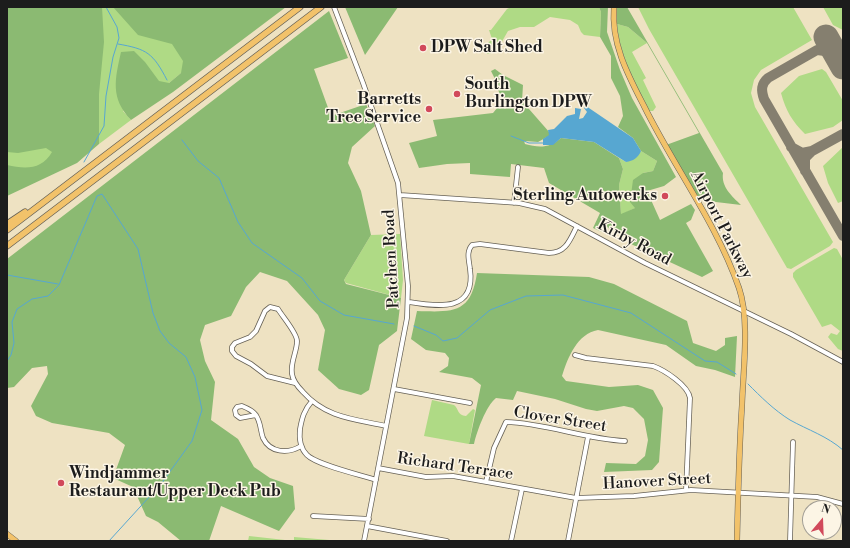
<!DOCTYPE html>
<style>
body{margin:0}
#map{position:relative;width:850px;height:548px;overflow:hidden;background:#eee2c2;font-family:"Libre Bodoni",serif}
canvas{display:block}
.frame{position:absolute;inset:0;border:8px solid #1c1c1c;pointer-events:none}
.north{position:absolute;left:802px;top:500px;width:40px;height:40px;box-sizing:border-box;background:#fcf5e5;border:1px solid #a29e95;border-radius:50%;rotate:19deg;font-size:11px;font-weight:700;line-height:16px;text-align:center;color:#1c1c1c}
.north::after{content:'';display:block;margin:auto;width:14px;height:18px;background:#d1495b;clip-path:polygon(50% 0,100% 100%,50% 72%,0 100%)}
</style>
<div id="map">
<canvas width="850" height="548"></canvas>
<div class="frame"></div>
<div class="north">N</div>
</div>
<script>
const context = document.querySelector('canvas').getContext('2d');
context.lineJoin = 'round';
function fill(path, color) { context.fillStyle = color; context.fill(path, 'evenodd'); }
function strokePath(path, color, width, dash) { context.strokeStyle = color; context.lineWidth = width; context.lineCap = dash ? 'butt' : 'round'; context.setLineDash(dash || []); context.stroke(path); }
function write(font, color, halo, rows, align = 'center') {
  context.font = font + ' "Libre Bodoni",serif'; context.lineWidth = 3; context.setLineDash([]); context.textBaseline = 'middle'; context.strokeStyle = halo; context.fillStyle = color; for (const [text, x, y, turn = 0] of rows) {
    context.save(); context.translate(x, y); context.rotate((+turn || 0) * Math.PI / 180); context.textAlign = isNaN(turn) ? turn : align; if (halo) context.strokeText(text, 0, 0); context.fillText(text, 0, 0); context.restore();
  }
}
const green = new Path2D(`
 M7 7H261L169 83 123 111 131 120 99 144V129L7 195Z
 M511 7H599L601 12 600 37 584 35 581 32 578 25 570 20 550 17 534 27H520L508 31 496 52 487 54 485 46 492 39 489 30H491L507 9Z
 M638 7H793L812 40 761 70 754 80 751 93 755 107 833 242 830 246 791 269 787 268 649 29Z
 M823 7H843V30L833 25Z
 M617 24 628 27 647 43 632 52 646 78 643 80 656 107 653 111H649C635 83 619 55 617 24Z
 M822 69 826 72 843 101V120L833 127 805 134C792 121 786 111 781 93L799 76Z
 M843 147V201L838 203 828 183 823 166Z
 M641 151 657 161 653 171 643 173 635 208 621 215 619 185 623 169 619 158 626 162Z
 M400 234 403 280 401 298 346 283 344 280 371 235Z
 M834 248 837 249 843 260V351L838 349 828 337 831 333 837 335 840 331 831 324 822 327 793 277V273L796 270Z
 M432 400 454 405C459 409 457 415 466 416L473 409 475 410 469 444 424 436Z
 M249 536 294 541V537L341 541H248Z`);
const forest = new Path2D(`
 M7 7H102L104 42 99 94V144L77 163 7 196V165C25 169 42 170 52 152L46 148 18 153 7 152Z
 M113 7H286L173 92 131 120C110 98 115 79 121 52L134 51 145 62 159 81 169 83 181 73 183 61 172 44 138 35Z
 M345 7H398L365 55Z
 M599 7H608L607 32 620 70 632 98 676 177 664 186 647 191 660 220 691 204 695 210 691 220 686 223 713 271 702 277 631 244 632 241 605 226 602 232 593 228 600 213 549 183 544 168 511 164 510 177 470 174V163L447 164 419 168 409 143 437 136 433 120 493 113 502 102 495 79 491 71 495 69 503 75 523 85 522 101 550 133 549 136 538 142 525 141H524L525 144C539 148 550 148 561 138L594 142 619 158 623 169 619 185 621 214 635 208 630 202 633 180 643 173 653 171 657 161 641 151 633 138 618 127 623 116 620 96 611 78V56L600 37 601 12Z
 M617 7H627L723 173C721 187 732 196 741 205L716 202 696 196 666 145 699 133 647 43 628 27 617 24Z
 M329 11 348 58 314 69 331 116 366 104 375 126 352 147 348 163 361 191 371 235 344 280 346 284 401 298 397 331 379 345 369 390 361 395 339 389 318 370 325 330 318 315 287 281 260 272 246 287 231 316 205 325 200 340 205 361 215 382 211 420 238 439 254 467 270 478 293 486 295 509 279 531 221 506 209 541H181L158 522 146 516 133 487 113 478 125 445 109 433 52 423 36 416 31 406 48 374 47 366 32 368 14 387 7 388V259Z
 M477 273 589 277 614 284 687 321 693 343 716 351 725 345V338L737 336 735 377 715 370 696 366 666 345 598 330C577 334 568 357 562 376L566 381 609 387 638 385 653 390 663 408 659 462 652 470 604 472 606 463 636 464 645 456 648 440 644 419 633 408 624 406 597 411 586 409 555 399 517 391 513 400 496 398C486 406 477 431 474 444H469L481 385 472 378 439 372 448 366 449 358 445 353 426 350 411 339 417 311C453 312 471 314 477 273Z`);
const water = new Path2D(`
 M586 106 633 138 641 151C638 158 633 161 626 162L594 142 561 138 553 145H543V139L549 135 548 130 554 129 567 116 575 114V108L581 109 579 119 583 118 587 112 584 108Z`);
const stream = new Path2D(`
 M118 44C147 49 153 53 167 80
 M511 136 529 143H543
 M182 140 198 161 219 178 238 222 252 243 302 278 320 301 344 315 394 324
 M84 162 104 126 106 96 113 57 119 38 117 27 106 7
 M7 275 58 284
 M414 326 436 335 443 341 457 338 490 310 526 296 563 295 631 313 705 361 717 362 736 374
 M7 361 11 355 14 343 12 322 17 309 32 299 48 296 59 285 97 196 102 194 138 249 153 313 160 331 169 343 186 357 195 377 202 410 192 441 161 484 109 541
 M748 384C761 397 774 410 790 420 808 430 827 436 843 450`);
const taxiway = new Path2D(`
 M837 57 825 51 817 50 768 78C761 84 761 90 764 99L843 236
 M791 147 802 153 812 151 805 158V171
 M812 151 843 134`);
const runway = new Path2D(`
 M826 37 843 67`);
const minor = new Path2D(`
 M334 7 363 83 398 183 408 286 407 318 364 541
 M400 195 519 203 545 209 645 263 791 334 843 362
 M514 203 518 167
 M409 302C439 307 476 312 470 269 469 260 466 252 472 245L480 244 549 253C566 253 570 240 577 226
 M575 355 586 358 653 366C664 370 688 385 690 398L686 490
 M295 383 267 376 251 364 236 356 232 351V347L235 343 250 337 256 331 265 311 270 307 278 309C282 316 297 333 297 341 297 352 290 362 292 374 293 381 298 387 303 392 326 418 354 419 386 426
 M394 389 470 403
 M312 401C304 410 302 418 300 429 299 438 300 448 307 455 317 465 361 475 376 480
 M256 415 240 418 236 415 235 410 237 407 242 406C247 408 252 410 255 414 261 421 260 430 263 438 270 453 288 454 301 446
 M378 468 426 477 453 476 576 498 634 496 691 490 817 497 843 504
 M486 482 494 448 506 422C546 423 584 439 625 441
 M313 516 369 519
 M367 526 447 541
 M511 541 522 489
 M568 541 588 437
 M790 541 793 442`);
const major = new Path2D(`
 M614 7C611 44 628 75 644 106 674 167 717 224 739 288 750 320 743 371 742 405 739 450 738 496 737 541
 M7 534 16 541`);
const highway = new Path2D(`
 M7 224 25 212
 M7 230 300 7
 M7 246 321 7`);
const markers = [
 [423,48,4,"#d1495b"],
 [457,94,4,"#d1495b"],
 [429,109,4,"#d1495b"],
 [665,196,4,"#d1495b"],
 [61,483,4,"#d1495b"]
];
const poiNames = [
 ["DPW Salt Shed",431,48],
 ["South",465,85],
 ["Burlington DPW",465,103],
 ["Barretts",421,100,"right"],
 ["Tree Service",421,118,"right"],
 ["Sterling Autowerks",657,196,"right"],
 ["Windjammer",69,474],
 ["Restaurant/Upper Deck Pub",69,492]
];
const streetNames = [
 ["Airport Parkway",721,225,63],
 ["Kirby Road",634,243,28],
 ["Patchen Road",392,259,-93],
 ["Clover Street",560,420,9],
 ["Richard Terrace",455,467,8],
 ["Hanover Street",657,482,-3]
];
fill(green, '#afda85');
fill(forest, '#8bba72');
fill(water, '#57a7d1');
strokePath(stream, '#57a7d1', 1);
strokePath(taxiway, '#857f6f', 10);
strokePath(runway, '#857f6f', 25);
strokePath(minor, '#666156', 5.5);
strokePath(major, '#666156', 6);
strokePath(highway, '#666156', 7);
strokePath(minor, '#fff', 4);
strokePath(major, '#f2c26a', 5);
strokePath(highway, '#f2c26a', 5.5);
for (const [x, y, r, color] of markers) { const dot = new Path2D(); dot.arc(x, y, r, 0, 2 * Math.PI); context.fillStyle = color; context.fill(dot); strokePath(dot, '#fcf5e5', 1.5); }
write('bold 16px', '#1c1c1c', '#fcf5e5', poiNames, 'left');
write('16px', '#1c1c1c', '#fcf5e5', streetNames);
</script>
